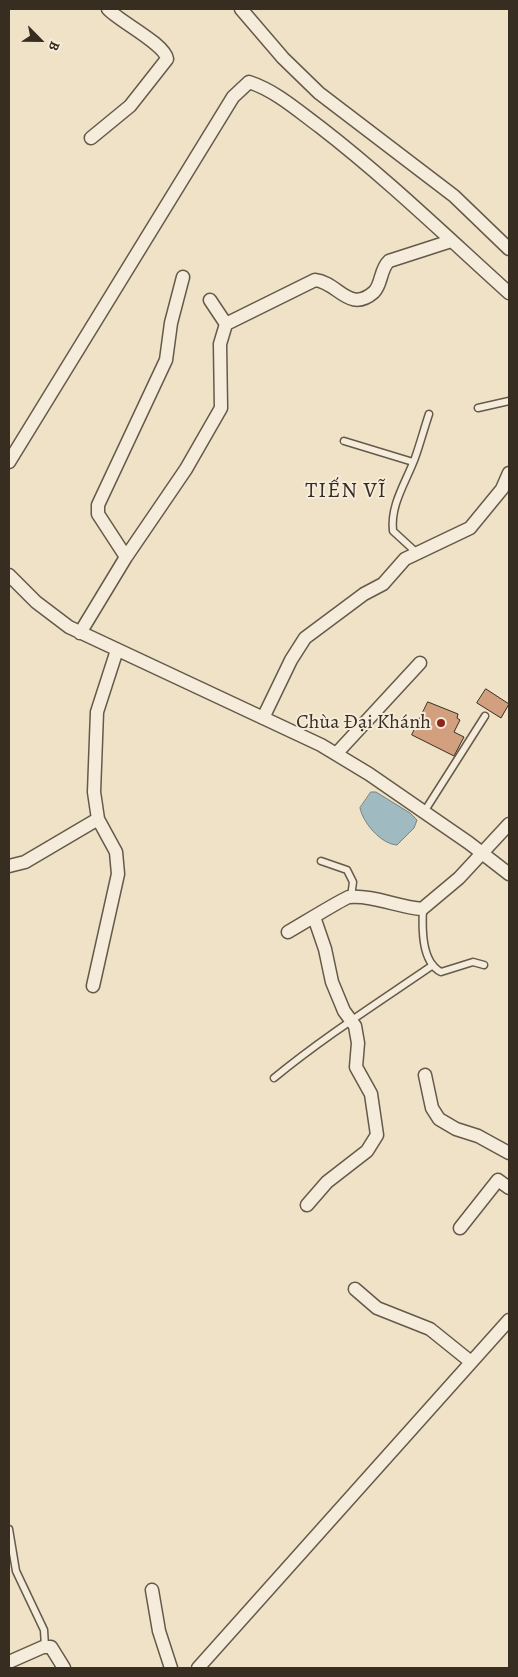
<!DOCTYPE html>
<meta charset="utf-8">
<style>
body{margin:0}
#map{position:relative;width:518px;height:1677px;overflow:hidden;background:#efe2c7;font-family:Alegreya,serif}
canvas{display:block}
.frame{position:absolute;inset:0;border:10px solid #372d21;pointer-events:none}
.north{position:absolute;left:15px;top:15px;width:50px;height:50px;-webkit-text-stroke:4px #f5ecdb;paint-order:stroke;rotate:113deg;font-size:14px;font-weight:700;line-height:20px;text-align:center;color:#372d21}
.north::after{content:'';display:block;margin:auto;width:18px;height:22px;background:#372d21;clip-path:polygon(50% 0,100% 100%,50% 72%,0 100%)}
</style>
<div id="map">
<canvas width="518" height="1677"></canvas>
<div class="frame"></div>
<div class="north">B</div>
</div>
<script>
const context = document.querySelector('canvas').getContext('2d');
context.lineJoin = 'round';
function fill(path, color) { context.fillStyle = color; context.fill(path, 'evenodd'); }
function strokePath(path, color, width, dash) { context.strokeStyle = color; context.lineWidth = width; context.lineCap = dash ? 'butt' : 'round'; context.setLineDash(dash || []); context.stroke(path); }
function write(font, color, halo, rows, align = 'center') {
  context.font = font + ' Alegreya,serif'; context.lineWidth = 4; context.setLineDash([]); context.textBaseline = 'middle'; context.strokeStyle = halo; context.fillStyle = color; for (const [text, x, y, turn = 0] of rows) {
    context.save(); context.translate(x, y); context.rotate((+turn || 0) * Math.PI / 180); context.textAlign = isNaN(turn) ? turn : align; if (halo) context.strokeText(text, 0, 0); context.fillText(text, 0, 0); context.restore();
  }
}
const water = new Path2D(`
 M371 792H376L410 813 417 820 414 828 397 845C381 844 363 823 360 808Z`);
const building = new Path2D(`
 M486 689 509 704 501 718 477 703Z
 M428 702 458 714 457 718 460 720 454 732 464 737 454 756 412 735Z`);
const service = new Path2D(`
 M478 408 509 401
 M344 441 413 462
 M417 553 393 531C390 505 406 482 415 458 420 444 424 429 429 414
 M424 812 485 716
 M321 861 347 870 353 882 351 897
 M423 908C422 927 421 962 441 972L473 962 484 965
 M274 1078C324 1037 379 1002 433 965
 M9 1529 16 1571 44 1630 45 1647`);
const minor = new Path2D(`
 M241 9 283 58 319 93 454 196 509 249
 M91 138 130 106 167 59C165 44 120 22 108 9
 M226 324 315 280C338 282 349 314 374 292 382 284 380 269 389 261L451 241
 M9 462 233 97 249 82C276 91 297 110 320 127 386 178 447 237 509 293
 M126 557 98 514V505L166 360 171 323 183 277
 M9 575 36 602 69 627 321 745 369 774 469 843 509 874
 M80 633 126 557 186 469 221 408 220 344 226 324 210 300
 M263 718 291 660 305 638 364 594 383 584 405 559 470 528 502 489 509 473
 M336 754 420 663
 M9 866 25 862 98 819
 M288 932C297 927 344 898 349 897 373 895 398 907 422 909L459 878 509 824
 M93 986 118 874 116 852 98 819 94 792 97 712 117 650
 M425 1075 432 1108 439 1119 456 1129 478 1136 509 1153
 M307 1205 327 1182 367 1151 377 1135 371 1094 356 1067 358 1043 355 1026 344 1011 332 982 325 949 314 917
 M460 1228 498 1180 509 1188
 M355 1289 377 1308 430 1329 471 1362
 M152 1590 159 1631 171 1668
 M9 1662 43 1647H51L64 1668
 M198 1668 509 1320`);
const markers = [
 [441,723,5,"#8f2418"]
];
const poiNames = [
 ["Chùa Đại Khánh",431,723]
];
const quarterNames = [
 ["TIẾN VĨ",346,492]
];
fill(water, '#a0bac1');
strokePath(water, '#768281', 1);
fill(building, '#d3a07f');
strokePath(building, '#372d21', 1);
strokePath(service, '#655a4a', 9);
strokePath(minor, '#655a4a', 15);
strokePath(service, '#f5ecdb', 6);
strokePath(minor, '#f5ecdb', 12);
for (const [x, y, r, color] of markers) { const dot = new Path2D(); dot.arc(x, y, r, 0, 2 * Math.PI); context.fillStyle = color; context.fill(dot); strokePath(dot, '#f5ecdb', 2); }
write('20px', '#372d21', '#f5ecdb', poiNames, 'right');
context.letterSpacing = '1px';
write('22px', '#372d21', '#f5ecdb', quarterNames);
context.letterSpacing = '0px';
</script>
